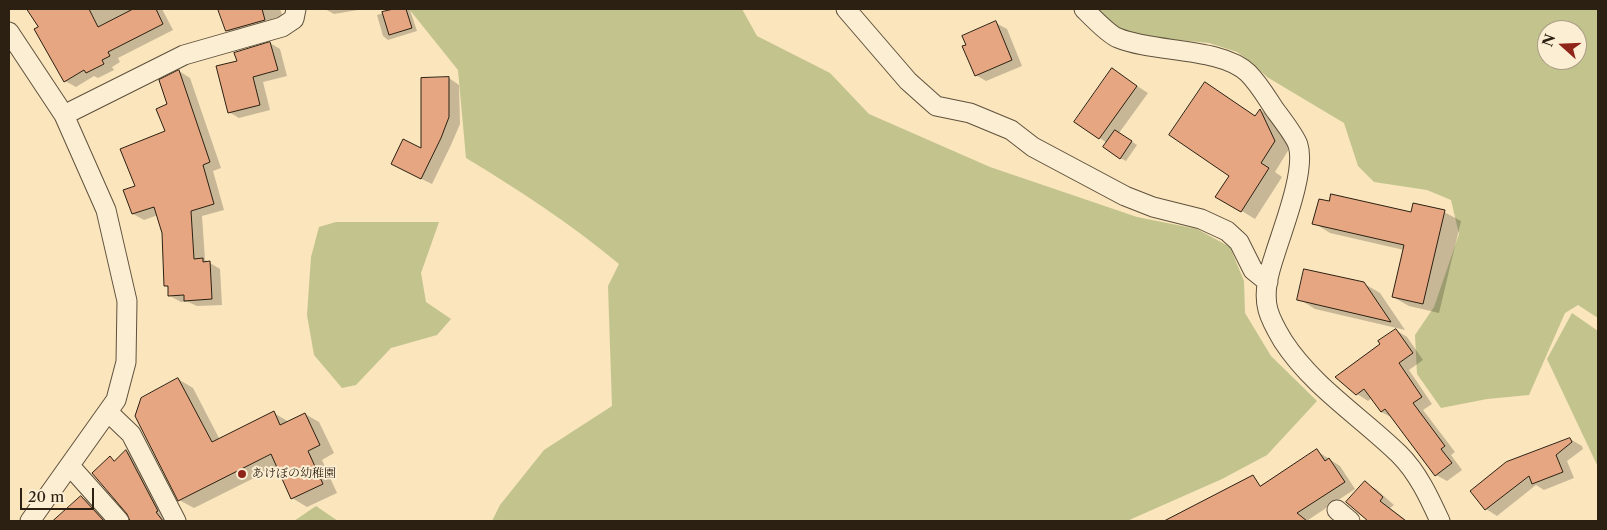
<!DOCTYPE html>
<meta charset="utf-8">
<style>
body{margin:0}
#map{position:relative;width:1607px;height:530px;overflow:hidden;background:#fae5bc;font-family:"Libre Caslon Text",serif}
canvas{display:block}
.frame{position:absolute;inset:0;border:10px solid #2b2012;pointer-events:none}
.north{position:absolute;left:1537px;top:20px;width:50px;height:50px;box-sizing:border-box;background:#fceed3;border:1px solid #a89c86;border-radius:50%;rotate:290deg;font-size:14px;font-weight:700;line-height:20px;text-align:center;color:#2b2012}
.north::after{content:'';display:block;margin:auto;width:18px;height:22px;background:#8f2418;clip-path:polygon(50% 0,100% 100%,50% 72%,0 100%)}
.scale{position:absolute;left:20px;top:488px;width:74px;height:22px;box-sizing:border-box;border:2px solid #2b2012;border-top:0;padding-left:6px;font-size:15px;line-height:18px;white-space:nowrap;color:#2b2012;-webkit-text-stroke:4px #fceed3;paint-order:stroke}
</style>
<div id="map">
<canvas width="1607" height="530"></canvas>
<div class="frame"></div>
<div class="north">N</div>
<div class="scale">20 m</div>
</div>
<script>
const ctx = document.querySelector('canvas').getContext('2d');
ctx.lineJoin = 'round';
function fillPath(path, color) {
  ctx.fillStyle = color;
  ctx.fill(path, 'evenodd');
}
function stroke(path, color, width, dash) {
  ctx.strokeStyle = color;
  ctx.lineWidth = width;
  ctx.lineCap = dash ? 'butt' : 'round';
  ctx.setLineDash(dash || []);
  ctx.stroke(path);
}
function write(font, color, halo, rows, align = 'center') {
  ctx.font = font + ' "Libre Caslon Text","Noto Serif JP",serif';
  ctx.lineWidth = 4;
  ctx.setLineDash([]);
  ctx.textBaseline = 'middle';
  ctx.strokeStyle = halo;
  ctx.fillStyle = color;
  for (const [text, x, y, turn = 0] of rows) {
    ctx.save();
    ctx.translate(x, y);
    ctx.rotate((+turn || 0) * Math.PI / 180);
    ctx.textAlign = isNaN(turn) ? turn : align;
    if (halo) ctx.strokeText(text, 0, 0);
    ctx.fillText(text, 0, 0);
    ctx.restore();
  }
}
fillPath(new Path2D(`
 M 409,9 L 742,9 L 757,36 L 830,73 L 869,114 L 990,167 L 1137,217 L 1197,229 L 1230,247 L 1244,281 L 1245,313 L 1271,356 L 1317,401 L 1267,455 L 1222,479 L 1127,521 L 492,521 L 500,505 L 544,450 L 612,406 L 608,286 L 619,264 C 571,224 519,190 466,158 L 458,70 Z
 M 1098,9 L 1598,9 L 1598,318 L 1578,305 L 1565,313 L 1529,395 L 1487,399 L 1441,408 L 1417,374 L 1415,335 L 1434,307 L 1459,234 L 1451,200 L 1427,190 L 1374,182 L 1358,166 L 1344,123 L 1267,77 L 1251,62 L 1237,52 L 1209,43 L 1148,37 L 1121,29 L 1105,16 ZM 1547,30 L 1577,30 L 1577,60 L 1547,60 Z
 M 336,222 L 439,222 L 421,273 L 426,302 L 451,319 L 437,335 L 391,348 L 356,385 L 342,388 L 314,355 L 307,315 L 311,257 L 319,227 Z
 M 1572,313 L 1598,331 L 1598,467 L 1547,359 Z
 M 316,506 L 338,521 L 294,521 Z`), '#c2c38d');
fillPath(new Path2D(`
 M 28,9 L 162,9 L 173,30 L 118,58 L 120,62 L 112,67 L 114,70 L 98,78 L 94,76 L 76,87 L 65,81 L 40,27 Z
 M 219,9 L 280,9 L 285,23 L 238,37 L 227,30 Z
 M 325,9 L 364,9 L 334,14 Z
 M 398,9 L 410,10 L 417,31 L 388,40 L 383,36 L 377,15 Z
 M 996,23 L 1007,29 L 1022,66 L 986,81 L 976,75 Z
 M 270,43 L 280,49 L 287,76 L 263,82 L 270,110 L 239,118 L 229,112 L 238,62 Z
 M 1112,70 L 1148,93 L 1119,133 L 1137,145 L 1126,161 L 1120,158 L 1107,143 L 1076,121 Z
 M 179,71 L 190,78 L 221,168 L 213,171 L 224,210 L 202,216 L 205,260 L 220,269 L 222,305 L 197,306 L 188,302 L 181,302 L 170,296 L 169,288 L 165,285 L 163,232 L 158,215 L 144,220 L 133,214 L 137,187 L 167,131 L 169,104 Z
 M 449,78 L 459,85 L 460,124 L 451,145 L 432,184 L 403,170 L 422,150 Z
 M 1260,110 L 1274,118 L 1289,149 L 1275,172 L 1282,177 L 1255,219 L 1217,196 L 1230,175 Z
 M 1444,212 L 1461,221 L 1439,313 L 1409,306 L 1393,297 L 1404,250 L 1330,233 L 1314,223 Z
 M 1363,283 L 1380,293 L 1405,330 L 1315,309 L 1299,299 Z
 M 1396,330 L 1407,337 L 1423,360 L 1409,370 L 1432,404 L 1423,410 L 1455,452 L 1451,455 L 1462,470 L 1447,481 L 1436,475 L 1393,418 L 1381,412 L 1372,398 L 1368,401 L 1357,394 L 1382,344 Z
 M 178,379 L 193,388 L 220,440 L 274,413 L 289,422 L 305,414 L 319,422 L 334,453 L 322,460 L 337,493 L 307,507 L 292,498 L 278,466 L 194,508 L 179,500 Z
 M 1570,439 L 1582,446 L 1583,449 L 1567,461 L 1574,478 L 1544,490 L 1536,485 L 1497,516 L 1486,509 L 1472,491 Z
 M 127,451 L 137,457 L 168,521 L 131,521 L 110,458 L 115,461 Z
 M 1317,451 L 1340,466 L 1355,489 L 1308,520 L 1309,521 L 1268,521 L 1249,496 Z
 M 1365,483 L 1376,489 L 1394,505 L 1390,508 L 1407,521 L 1370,521 L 1348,502 Z
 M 1220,493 L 1232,500 L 1241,521 L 1167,521 Z
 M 82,497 L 93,504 L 108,521 L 61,521 Z`), '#0003');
const building = new Path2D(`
 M 27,9 L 89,9 L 98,27 L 133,9 L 156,9 L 163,24 L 108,52 L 110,56 L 102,60 L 104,64 L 86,73 L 84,70 L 64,82 L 34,29 L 38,27 Z
 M 218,9 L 262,9 L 265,20 L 226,31 Z
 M 394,9 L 406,9 L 412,28 L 389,35 L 382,12 Z
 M 996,21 L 1012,60 L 975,76 L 962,46 L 966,45 L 962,36 Z
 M 270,42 L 278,70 L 253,77 L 260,105 L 228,113 L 216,66 L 237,61 L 234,53 Z
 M 1112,68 L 1137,86 L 1099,139 L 1074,122 Z
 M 179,70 L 210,162 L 203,165 L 214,204 L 191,211 L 194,259 L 203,258 L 203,262 L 210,261 L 212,299 L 184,301 L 184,295 L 168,296 L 168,286 L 164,286 L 162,233 L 154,207 L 132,214 L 123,190 L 135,186 L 120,149 L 165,131 L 156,109 L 167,104 L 159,80 Z
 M 449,77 L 449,117 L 441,138 L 421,179 L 391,164 L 403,139 L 421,148 L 421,78 Z
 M 1205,82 L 1255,116 L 1260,109 L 1275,141 L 1261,163 L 1269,168 L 1241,212 L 1215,197 L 1229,176 L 1169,135 Z
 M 1115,130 L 1132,141 L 1120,159 L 1103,147 Z
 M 1331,194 L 1411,212 L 1413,203 L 1445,210 L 1423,304 L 1392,297 L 1404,245 L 1312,224 L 1319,199 L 1329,201 Z
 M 1304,269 L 1364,282 L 1391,322 L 1297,300 Z
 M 1396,329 L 1413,353 L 1399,363 L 1422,397 L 1413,403 L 1445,446 L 1441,449 L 1452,463 L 1435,476 L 1385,409 L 1381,412 L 1364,389 L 1356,395 L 1335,377 L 1380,344 L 1378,341 Z
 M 178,378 L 212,442 L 274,411 L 280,425 L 305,413 L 320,445 L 308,451 L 323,484 L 291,499 L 271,454 L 178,501 L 135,416 L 141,398 Z
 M 1570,438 L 1572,442 L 1556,455 L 1563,472 L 1532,484 L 1529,476 L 1485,510 L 1470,491 L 1506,462 Z
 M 1317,449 L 1325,461 L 1329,458 L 1345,482 L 1297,513 L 1307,521 L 1164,521 L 1253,475 L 1260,486 Z
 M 126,450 L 158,511 L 156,512 L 163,521 L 130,521 L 127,514 L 92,473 L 110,456 L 114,461 Z
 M 1365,481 L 1383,497 L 1380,501 L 1406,521 L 1368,521 L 1346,502 Z
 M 81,496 L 104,521 L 53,521 Z`);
fillPath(building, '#e6a681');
stroke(building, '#2b2012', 1);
const street = new Path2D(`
 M 846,9 L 908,81 L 936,106 L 970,113 L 1011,130 L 1033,147 L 1125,196 L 1153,207 L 1201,219 L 1227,231 L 1239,242 L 1253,270 L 1268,282
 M 1084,9 C 1091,16 1109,35 1118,38 C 1154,53 1221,47 1248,73 C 1259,84 1267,98 1275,110 C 1281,118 1295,136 1298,145 C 1306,170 1283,228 1275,254 C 1269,272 1263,292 1268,310 C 1271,321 1277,331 1283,341 C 1313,387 1360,416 1399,454 C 1418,473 1429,497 1440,521
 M 9,32 L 64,115 L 106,210 L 127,301 L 126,362 L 116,400 L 30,521
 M 64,115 L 184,55 L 282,27 L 294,19 L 296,9
 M 108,412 L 131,434 L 176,521
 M 70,466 L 119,521
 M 1337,510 L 1350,521`);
stroke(street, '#5f513c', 21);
stroke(street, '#fceed3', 19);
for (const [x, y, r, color] of [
 [242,474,5,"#8f2418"]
]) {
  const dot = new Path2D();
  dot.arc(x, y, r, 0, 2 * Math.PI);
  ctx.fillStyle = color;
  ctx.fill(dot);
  stroke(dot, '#fceed3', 2);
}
write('12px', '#2b2012', '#fceed3', [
 ["あけぼの幼稚園",252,474]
], 'left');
</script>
